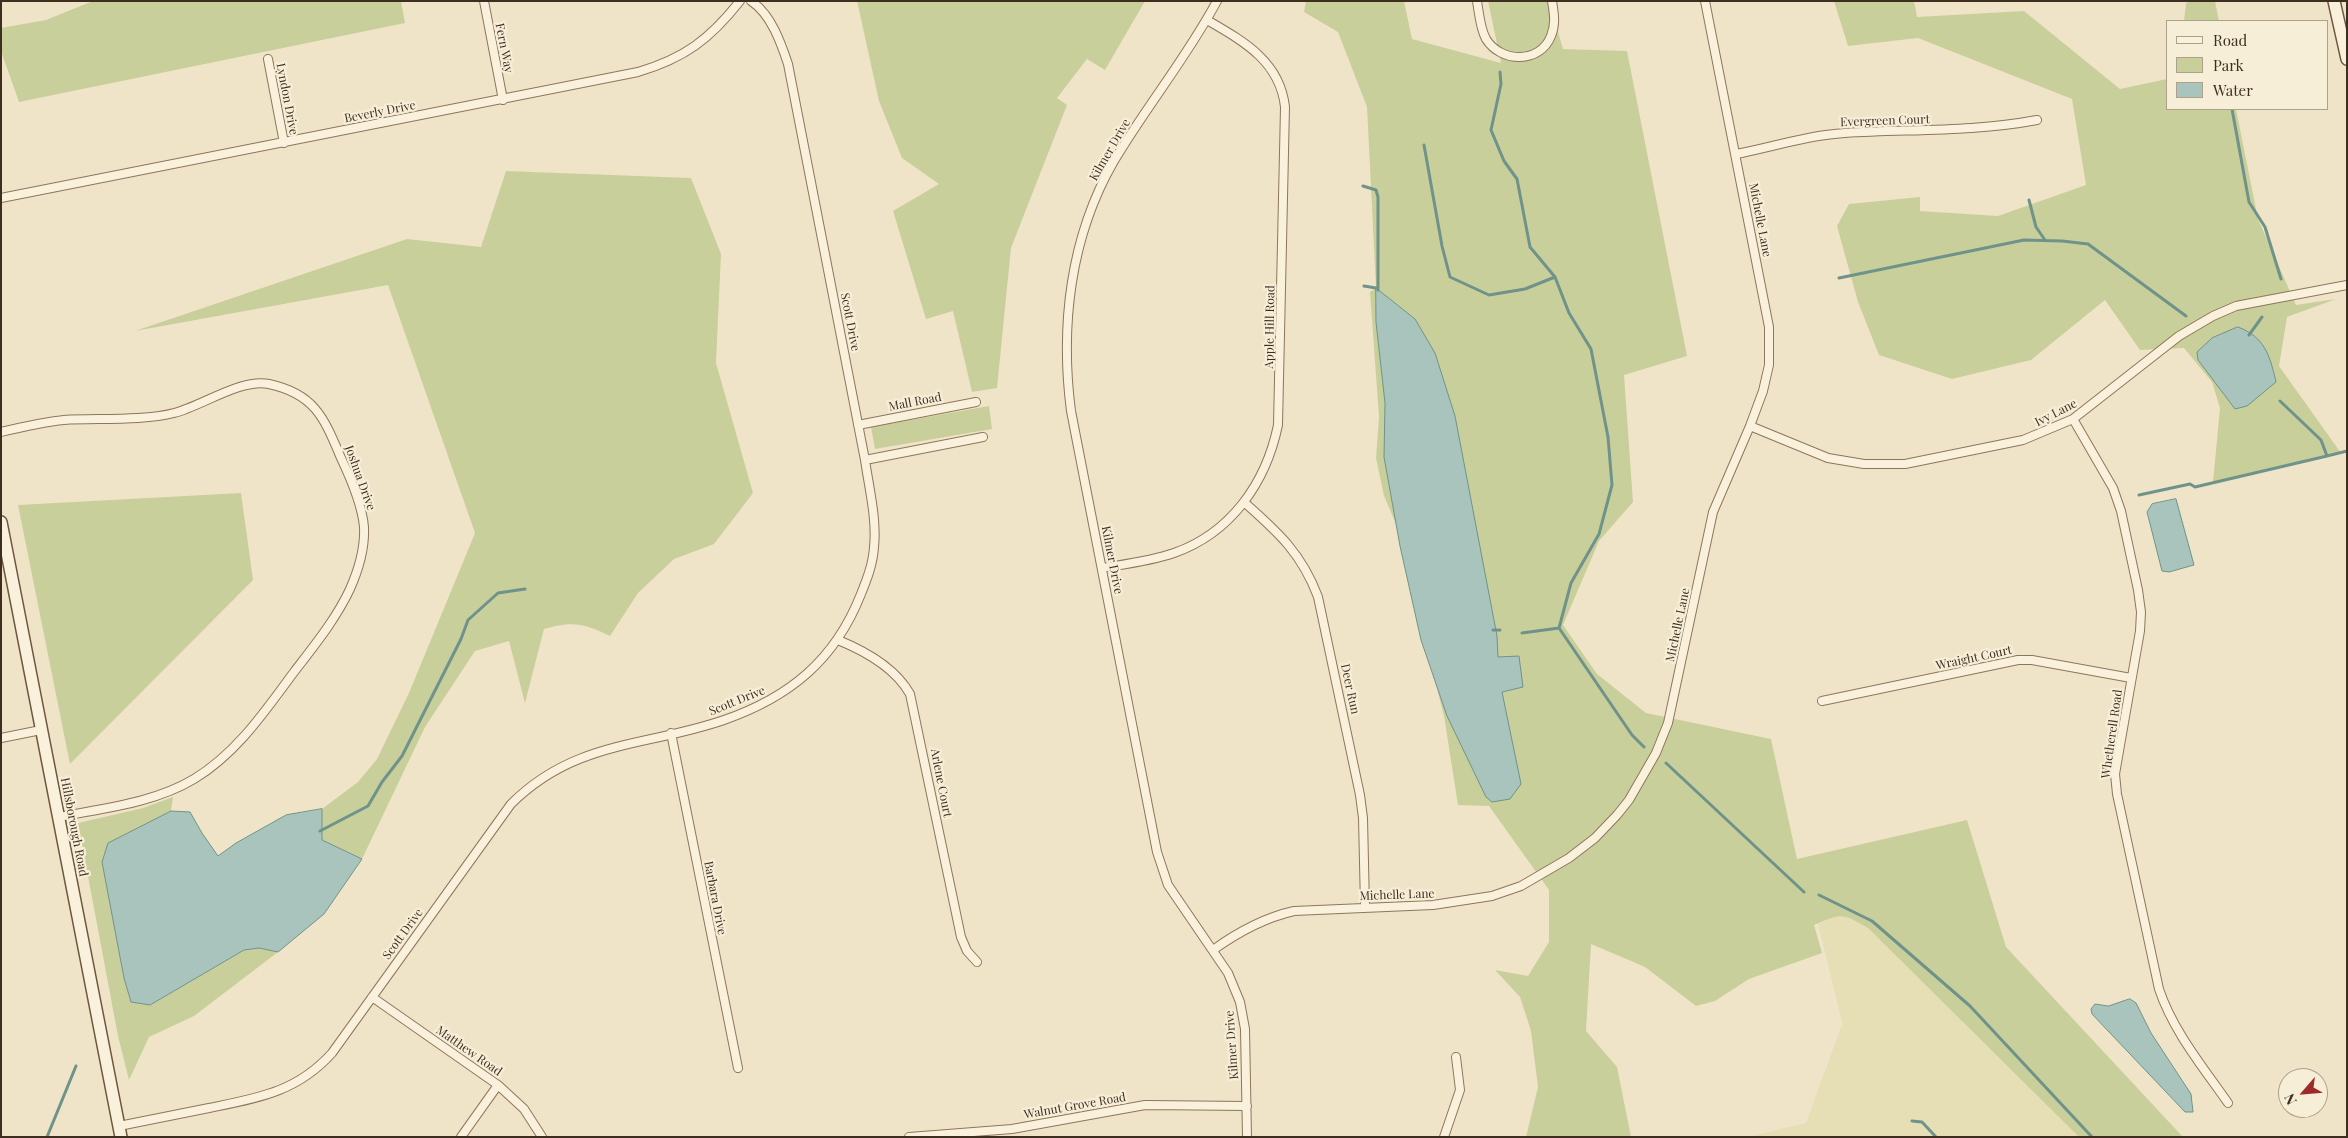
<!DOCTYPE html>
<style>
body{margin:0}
#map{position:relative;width:2348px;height:1138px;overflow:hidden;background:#f0e4c8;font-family:"Playfair Display",serif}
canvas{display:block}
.frame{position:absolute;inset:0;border:2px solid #3d2e20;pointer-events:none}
.legend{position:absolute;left:2166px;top:20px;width:162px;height:90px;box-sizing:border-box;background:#f7eed8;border:1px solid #ada18e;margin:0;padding:6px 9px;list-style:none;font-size:15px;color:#3d2e20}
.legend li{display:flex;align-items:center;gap:10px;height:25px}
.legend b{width:25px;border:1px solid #ada18e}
.north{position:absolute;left:2278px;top:1068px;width:50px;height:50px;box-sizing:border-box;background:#f7eed8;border:1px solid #ada18e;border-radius:50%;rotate:243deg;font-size:14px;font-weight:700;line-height:20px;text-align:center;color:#3d2e20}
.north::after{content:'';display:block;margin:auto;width:18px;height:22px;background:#9e2a2b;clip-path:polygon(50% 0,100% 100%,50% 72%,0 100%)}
</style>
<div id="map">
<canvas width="2348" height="1138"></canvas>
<div class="frame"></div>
<ul class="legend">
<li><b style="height:6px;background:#faf1dc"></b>Road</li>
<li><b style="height:14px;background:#c9cf9b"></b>Park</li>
<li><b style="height:14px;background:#a9c4bc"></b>Water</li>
</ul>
<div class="north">N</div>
</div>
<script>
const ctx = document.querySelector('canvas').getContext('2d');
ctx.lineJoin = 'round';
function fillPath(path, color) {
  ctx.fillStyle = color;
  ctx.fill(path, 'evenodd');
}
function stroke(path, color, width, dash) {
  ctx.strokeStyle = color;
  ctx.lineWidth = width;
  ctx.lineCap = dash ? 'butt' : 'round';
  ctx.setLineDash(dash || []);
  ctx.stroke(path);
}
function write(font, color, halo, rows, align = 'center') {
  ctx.font = font + ' "Playfair Display",serif';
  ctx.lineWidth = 4.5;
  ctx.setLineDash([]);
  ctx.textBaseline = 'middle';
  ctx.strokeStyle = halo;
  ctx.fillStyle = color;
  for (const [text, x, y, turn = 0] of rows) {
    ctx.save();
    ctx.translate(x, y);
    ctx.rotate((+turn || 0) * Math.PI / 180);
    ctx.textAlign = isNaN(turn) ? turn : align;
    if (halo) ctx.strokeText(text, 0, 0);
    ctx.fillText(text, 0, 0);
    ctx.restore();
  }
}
fillPath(new Path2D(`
 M 1837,915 L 1848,918 L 1868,928 L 2079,1137 L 1747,1137 L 1806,1123 L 1841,1027 L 1843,1026 L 1818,924 Z`), '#e6deb5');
fillPath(new Path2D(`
 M 93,1 L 401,1 L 405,23 L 19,102 L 1,51 L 1,28 L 46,20 Z
 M 857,1 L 1145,1 L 1105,70 L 1087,59 L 1057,98 L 1067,105 L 1011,248 L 997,388 L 972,392 L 953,311 L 926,319 L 893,211 L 939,184 L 902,158 L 879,101 Z
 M 1306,1 L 1404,1 L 1412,39 L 1501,63 L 1488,1 L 1549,1 L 1563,49 L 1627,51 L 1687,356 L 1624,375 L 1633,502 L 1599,541 L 1563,625 L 1597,674 L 1646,713 L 1771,739 L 1797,859 L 1967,820 L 2006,947 L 2183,1137 L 2079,1137 L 1868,928 C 1840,913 1843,913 1814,925 L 1822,953 L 1749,979 L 1715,1001 L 1696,1006 L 1645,967 L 1591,944 L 1586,1031 L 1617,1067 L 1631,1137 L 1526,1137 L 1538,1087 L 1531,1031 L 1520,997 L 1495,970 L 1528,976 L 1549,942 L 1549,890 L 1489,806 L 1458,805 L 1444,716 L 1424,638 L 1405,545 L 1384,496 L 1376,458 L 1379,417 L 1370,292 L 1376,288 L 1367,107 L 1338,32 L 1304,12 Z
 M 1834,1 L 1914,1 L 1917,17 L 2024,11 L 2120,89 L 2167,79 L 2167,109 L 2236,109 L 2258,219 L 2296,305 L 2336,299 L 2287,317 L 2279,366 L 2341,453 L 2213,482 L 2220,408 L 2212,382 L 2184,348 L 2140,350 L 2105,300 L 2031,360 L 1952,379 L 1879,355 L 1858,302 L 1837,226 L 1849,204 L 1920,197 L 1920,211 L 1998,216 L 2086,185 L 2072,99 L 1918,38 L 1848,46 Z
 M 2191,1 L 2215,1 L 2219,21 L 2184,21 L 2186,3 Z
 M 506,171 L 691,178 L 721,254 L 716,363 L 753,493 L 714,544 L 674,559 L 638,593 L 610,636 C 583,623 573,621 544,629 L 525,703 L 509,641 L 475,651 L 425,727 L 362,859 L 322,840 L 322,809 L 358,782 L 377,759 L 409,693 L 475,533 L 388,285 L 135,331 L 407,239 L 481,247 Z
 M 989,406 L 992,429 L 875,449 L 871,427 Z
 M 241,493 L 253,580 L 70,764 L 18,505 Z
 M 173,797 L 171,811 L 108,843 L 102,862 L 124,978 L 132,1002 L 150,1005 L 244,950 L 259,948 L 278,952 L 194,1016 L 149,1037 L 129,1080 L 118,1036 L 78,823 L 143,808 Z`), '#c9cf9b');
const water = new Path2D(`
 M 1376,288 L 1415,319 L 1435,353 L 1455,416 L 1497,636 L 1498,657 L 1519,656 L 1523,687 L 1502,692 L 1521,784 L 1510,799 L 1492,802 L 1486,797 L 1447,716 L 1421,640 L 1400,546 L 1384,457 L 1385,403 L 1376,322 Z
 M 2238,327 C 2265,337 2270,356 2276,382 L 2247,406 L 2235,409 L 2198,360 L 2197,352 L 2212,338 Z
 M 2176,499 L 2194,565 L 2169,572 L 2162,571 L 2147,512 L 2152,504 Z
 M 322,809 L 322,840 L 362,859 L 324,914 L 278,952 L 259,948 L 244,950 L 150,1005 L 131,1002 L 124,978 L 102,862 L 108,843 L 171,811 L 190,812 L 202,833 L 218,856 L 236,843 L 286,815 Z
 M 2130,999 L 2136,1003 L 2151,1033 L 2191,1094 L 2193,1112 L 2185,1112 L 2092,1014 L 2091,1009 L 2095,1004 L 2108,1006 Z`);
fillPath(water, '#a9c4bc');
stroke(water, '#6f938a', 1);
stroke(new Path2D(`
 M 1500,72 L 1501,84 L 1491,130 L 1504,161 L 1517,179 L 1530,247 L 1555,277 L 1569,313 L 1591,349 L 1608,437 L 1612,485 L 1599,534 L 1571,583 L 1559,628 L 1632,735 L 1644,747
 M 2232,109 L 2249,202 L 2265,227 L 2281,279
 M 1424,145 L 1442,246 L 1450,277 L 1489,295 L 1525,289 L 1555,277
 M 1363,186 L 1376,190 L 1378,197 L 1378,290
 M 2029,200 L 2036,227 L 2045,240
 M 1839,278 L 2024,240 L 2062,241 L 2088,244 L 2186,316
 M 1364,286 L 1376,288
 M 2249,335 L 2262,317
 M 2280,401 L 2321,440 L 2327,456 L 2347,451
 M 2139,495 L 2190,484 L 2195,487 L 2327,456
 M 1493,630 L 1500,630
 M 1522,633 L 1559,628
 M 1666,763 L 1804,892
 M 320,831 L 368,806 L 382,782 L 402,756 L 461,639 L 468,620 L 498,593 L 525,589
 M 1819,895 L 1872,921 L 1970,1006 L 2092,1137
 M 1912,1121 L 1922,1122 L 1936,1137
 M 47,1137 L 76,1066`), '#6f938a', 3);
const street = new Path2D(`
 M 484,1 L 503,100
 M 1217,1 C 1187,57 1146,107 1114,161 C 1070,237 1060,326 1071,411 L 1157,852 L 1168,885 L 1228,973 L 1240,1002 L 1245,1029 L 1247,1137
 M 1477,1 C 1479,13 1480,28 1486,39 C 1501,63 1540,64 1551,36 C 1556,24 1554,13 1552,1
 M 268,59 L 284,143
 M 1736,154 C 1772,147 1809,135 1845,133 C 1910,129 1973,132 2037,120
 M 1,198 L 638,72 C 685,58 710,39 740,1
 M 2073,419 L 2113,488 L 2121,511 L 2138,590 L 2141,612 L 2140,631 L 2115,774 L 2117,794 L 2159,989 C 2173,1031 2203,1067 2228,1103
 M 858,425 L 976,402
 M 1750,426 L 1828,458 L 1864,464 L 1905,464 L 2023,440 L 2073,419 L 2179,336 L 2213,316 L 2236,306 L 2347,285
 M 1,432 C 22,427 43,422 64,420 C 97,418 143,421 174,413 C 202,406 241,378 269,384 C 315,394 324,418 341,458 C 351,479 362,504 364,527 C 365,547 358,571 350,589 C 336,619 314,646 294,672 C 265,711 237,753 194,779 C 154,803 104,808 59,817
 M 865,460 L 983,437
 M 1245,503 C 1279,533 1302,554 1318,597 L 1360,795 L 1363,818 L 1365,907
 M 1102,568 C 1126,564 1151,561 1174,553 C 1231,533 1266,483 1278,425 L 1285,107 C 1280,61 1243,41 1207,20
 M 838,640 C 865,651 896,669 910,694 L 961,937 L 967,951 L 977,962
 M 1822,701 L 2018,660 L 2032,660 L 2131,678
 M 671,733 L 738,1068
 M 1,738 L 41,730
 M 1213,950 C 1238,932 1263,918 1294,911 L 1433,905 L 1492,896 L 1521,886 L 1569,858 L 1595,838 L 1617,815 L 1629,800 L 1656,753 L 1668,723 L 1713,512 L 1750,426 L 1763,391 L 1769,365 L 1769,327 L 1705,1
 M 372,997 L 498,1085 L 524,1109 L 542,1137
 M 119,1126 C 149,1120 179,1114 209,1108 C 258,1098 297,1092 332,1053 L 511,804 C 575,740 646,747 724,720 C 790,697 835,660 861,594 C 867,579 873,564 874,547 C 877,519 869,488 865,460 L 788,64 C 781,43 771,14 751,1
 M 461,1137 L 498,1085
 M 909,1137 L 1012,1129 L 1145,1105 L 1247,1106
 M 1444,1137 L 1460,1090 L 1456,1057`);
const secondary = new Path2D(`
 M 2334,1 L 2347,59
 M 1,522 L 121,1137`);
stroke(street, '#8d765c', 10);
stroke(secondary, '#6f573f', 14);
stroke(street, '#faf1dc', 8);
stroke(secondary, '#faf1dc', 11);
write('12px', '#3d2e20', '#f7eed8', [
 ["Fern Way",504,48,79],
 ["Lyndon Drive",287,99,79],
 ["Beverly Drive",380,112,-11],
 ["Evergreen Court",1885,121,-2],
 ["Kilmer Drive",1110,150,-60],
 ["Michelle Lane",1760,220,79],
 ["Scott Drive",850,322,79],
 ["Apple Hill Road",1270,327,-89],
 ["Mall Road",915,402,-11],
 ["Ivy Lane",2056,413,-27],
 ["Joshua Drive",360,478,70],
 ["Kilmer Drive",1112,560,79],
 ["Michelle Lane",1678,625,-78],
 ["Wraight Court",1974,658,-12],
 ["Deer Run",1350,689,78],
 ["Scott Drive",737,701,-22],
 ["Whetherell Road",2112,734,-82],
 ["Arlene Court",941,783,79],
 ["Hillsborough Road",74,827,79],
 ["Michelle Lane",1397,895,-2],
 ["Barbara Drive",715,898,79],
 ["Scott Drive",403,934,-54],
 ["Kilmer Drive",1232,1045,-94],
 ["Matthew Road",469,1051,35],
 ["Walnut Grove Road",1075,1106,-10]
]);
</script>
